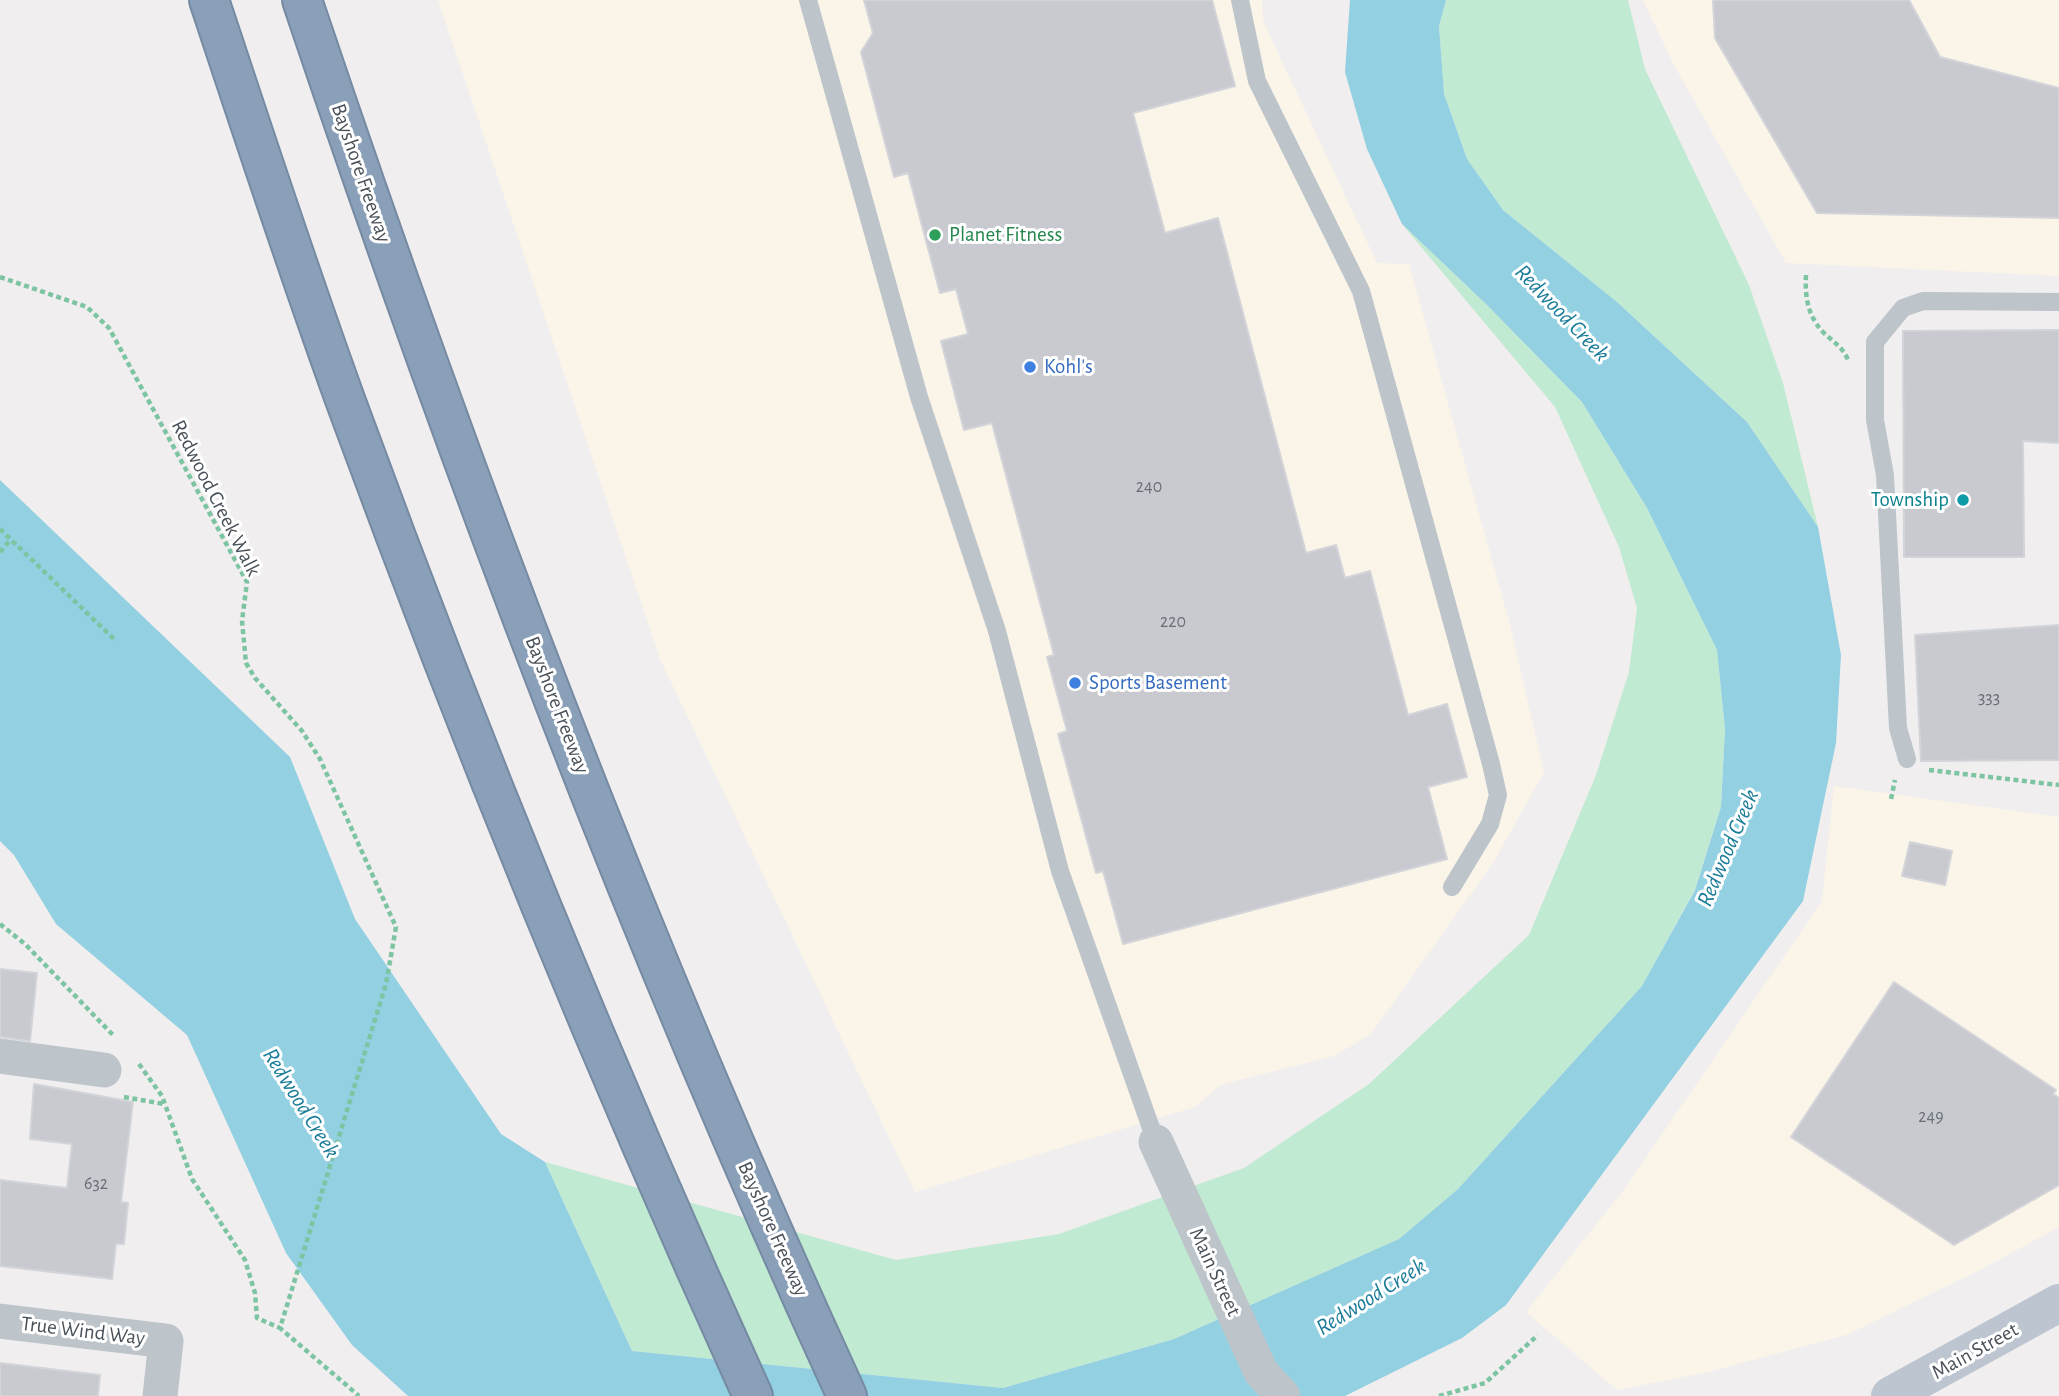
<!DOCTYPE html>
<style>
body{margin:0}
canvas{display:block;background:#f0eeee}
</style>
<canvas width="2059" height="1396"></canvas>
<script>
const ctx = document.querySelector('canvas').getContext('2d');
ctx.lineJoin = 'round';
function fillPath(path, color) {
  ctx.fillStyle = color;
  ctx.fill(path, 'evenodd');
}
function stroke(path, color, width, dash) {
  ctx.strokeStyle = color;
  ctx.lineWidth = width;
  ctx.lineCap = dash ? 'butt' : 'round';
  ctx.setLineDash(dash || []);
  ctx.stroke(path);
}
function write(font, color, halo, rows, align = 'center') {
  ctx.font = font + ' "Alegreya Sans",sans-serif';
  ctx.lineWidth = 6;
  ctx.setLineDash([]);
  ctx.textBaseline = 'middle';
  ctx.strokeStyle = halo;
  ctx.fillStyle = color;
  for (const [text, x, y, turn = 0] of rows) {
    ctx.save();
    ctx.translate(x, y);
    ctx.rotate((+turn || 0) * Math.PI / 180);
    ctx.textAlign = isNaN(turn) ? turn : align;
    if (halo) ctx.strokeText(text, 0, 0);
    ctx.fillText(text, 0, 0);
    ctx.restore();
  }
}
fillPath(new Path2D(`
 M 438,0 L 1262,0 L 1263,21 L 1377,263 L 1409,264 L 1510,625 L 1544,772 L 1493,863 L 1371,1034 L 1334,1056 L 1220,1085 L 1195,1107 L 915,1192 L 660,659 Z
 M 1643,0 L 2059,0 L 2059,276 L 1786,263 L 1674,65 Z
 M 1834,786 L 2059,817 L 2059,1227 L 1982,1269 L 1846,1335 L 1708,1372 L 1617,1390 L 1526,1312 L 1623,1191 L 1822,901 Z`), '#faf5e8');
fillPath(new Path2D(`
 M 1446,0 L 1628,0 L 1645,69 L 1749,285 L 1783,383 L 1818,527 L 1747,422 L 1617,302 L 1503,210 L 1467,159 L 1444,94 L 1439,26 Z
 M 1402,224 L 1487,305 L 1582,402 L 1647,508 L 1717,650 L 1725,729 L 1721,807 L 1695,889 L 1642,986 L 1458,1189 L 1399,1239 L 1174,1339 L 1003,1388 L 632,1351 L 545,1162 L 896,1260 L 1059,1234 L 1244,1168 L 1369,1084 L 1529,935 L 1596,775 L 1629,672 L 1637,608 L 1619,547 L 1555,407 Z`), '#c0ead1');
fillPath(new Path2D(`
 M 1350,0 L 1446,0 L 1439,26 L 1444,94 L 1467,159 L 1503,210 L 1617,302 L 1747,422 L 1818,527 L 1841,655 L 1836,743 L 1803,901 L 1506,1305 L 1462,1338 L 1345,1396 L 408,1396 L 352,1345 L 286,1253 L 187,1035 L 56,924 L 14,855 L 0,841 L 0,480 L 290,757 L 355,919 L 501,1134 L 545,1162 L 632,1351 L 1003,1388 L 1174,1339 L 1399,1239 L 1458,1189 L 1642,986 L 1695,890 L 1721,807 L 1725,729 L 1717,650 L 1647,508 L 1582,402 L 1487,305 L 1402,224 L 1367,149 L 1345,72 Z`), '#92d0e2');
const building = new Path2D(`
 M 864,0 L 1212,0 L 1235,86 L 1133,113 L 1165,233 L 1218,218 L 1306,553 L 1336,545 L 1345,578 L 1370,571 L 1408,715 L 1447,704 L 1467,777 L 1428,787 L 1447,859 L 1123,944 L 1103,871 L 1096,873 L 1058,734 L 1067,731 L 1047,657 L 1054,655 L 992,423 L 964,430 L 941,341 L 968,334 L 956,289 L 940,293 L 908,173 L 894,177 L 861,52 L 873,33 Z
 M 1713,0 L 1909,0 L 1940,57 L 2059,88 L 2059,218 L 1817,213 L 1715,38 Z
 M 2059,330 L 2059,443 L 2023,441 L 2024,557 L 1904,557 L 1903,331 Z
 M 2059,625 L 2059,760 L 1921,761 L 1915,635 Z
 M 1910,842 L 1952,851 L 1945,885 L 1902,876 Z
 M 0,969 L 37,973 L 30,1041 L 0,1037 Z
 M 1894,982 L 2056,1090 L 2053,1094 L 2059,1098 L 2059,1185 L 1954,1245 L 1791,1137 Z
 M 34,1084 L 133,1102 L 121,1202 L 128,1203 L 124,1244 L 116,1244 L 112,1279 L 0,1266 L 0,1180 L 67,1188 L 72,1144 L 30,1139 Z
 M 0,1363 L 100,1375 L 98,1396 L 0,1396 Z`);
fillPath(building, '#c9cad0');
stroke(building, '#d2d4d9', 2);
const highway = new Path2D(`
 M 209,0 C 255,138 300,277 350,413 C 472,746 606,1073 753,1396
 M 302,0 C 461,473 638,942 847,1396`);
stroke(highway, '#768ba3', 42);
stroke(new Path2D(`
 M 1806,275 C 1805,296 1807,315 1823,332 C 1832,341 1843,347 1848,360
 M 0,277 L 87,307 L 109,328 L 247,582 L 242,621 L 246,663 L 255,678 L 302,731 L 320,759 L 396,927 L 386,984 L 280,1328 L 359,1396
 M 0,529 L 116,641
 M 0,552 L 11,539
 M 1929,770 L 2059,785
 M 1891,799 L 1895,780
 M 0,924 L 25,944 L 114,1036
 M 139,1064 L 162,1096 L 192,1179 L 245,1260 L 255,1293 L 257,1318 L 280,1328
 M 124,1097 L 164,1104
 M 1439,1396 L 1485,1383 L 1538,1335`), '#7cc4a2', 4.5, [5, 3.5]);
stroke(new Path2D(`
 M 808,0 L 919,397 L 997,631 L 1060,871 L 1156,1142
 M 1240,0 L 1257,81 L 1361,291 L 1491,764 L 1498,795 L 1490,824 L 1452,887
 M 1907,759 L 1898,728 L 1885,475 L 1875,420 L 1875,342 L 1903,308 L 1923,301 L 2059,302`), '#bdc5cb', 18);
stroke(new Path2D(`
 M 0,1056 L 104,1070
 M 1156,1142 L 1261,1372 L 1283,1396
 M 0,1321 L 166,1341 L 160,1396`), '#bdc5cb', 35);
stroke(new Path2D(`
 M 1890,1396 L 2059,1303`), '#bdc6d0', 38);
stroke(highway, '#8a9fb8', 38);
for (const [x, y, r, color] of [
 [935,235,7,"#2e9e5b"],
 [1030,367,7,"#3f7fe0"],
 [1963,500,7,"#0f9aa8"],
 [1075,683,7,"#3f7fe0"]
]) {
  const dot = new Path2D();
  dot.arc(x, y, r, 0, 2 * Math.PI);
  ctx.fillStyle = color;
  ctx.fill(dot);
  stroke(dot, '#fff', 2.5);
}
write('18px', '#686f77', null, [
 ["240",1149,487],
 ["220",1173,622],
 ["333",1989,698],
 ["249",1931,1117],
 ["632",96,1184]
]);
write('21px', '#485159', '#fff', [
 ["Bayshore Freeway",361,173,71],
 ["Redwood Creek Walk",216,498,63],
 ["Bayshore Freeway",557,705,69],
 ["Bayshore Freeway",773,1229,66],
 ["Main Street",1215,1272,65],
 ["True Wind Way",83,1331,7],
 ["Main Street",1975,1351,-29]
]);
write('21px', '#27864d', '#fff', [
 ["Planet Fitness",949,235]
], 'left');
write('21px', '#366cbe', '#fff', [
 ["Kohl's",1044,367],
 ["Sports Basement",1089,683]
], 'left');
write('21px', '#0d838f', '#fff', [
 ["Township",1949,500]
], 'right');
write('italic 23px', '#1b7c99', '#fff', [
 ["Redwood Creek",1562,313,46],
 ["Redwood Creek",1728,848,-67],
 ["Redwood Creek",301,1103,58],
 ["Redwood Creek",1371,1297,-32]
]);
</script>
